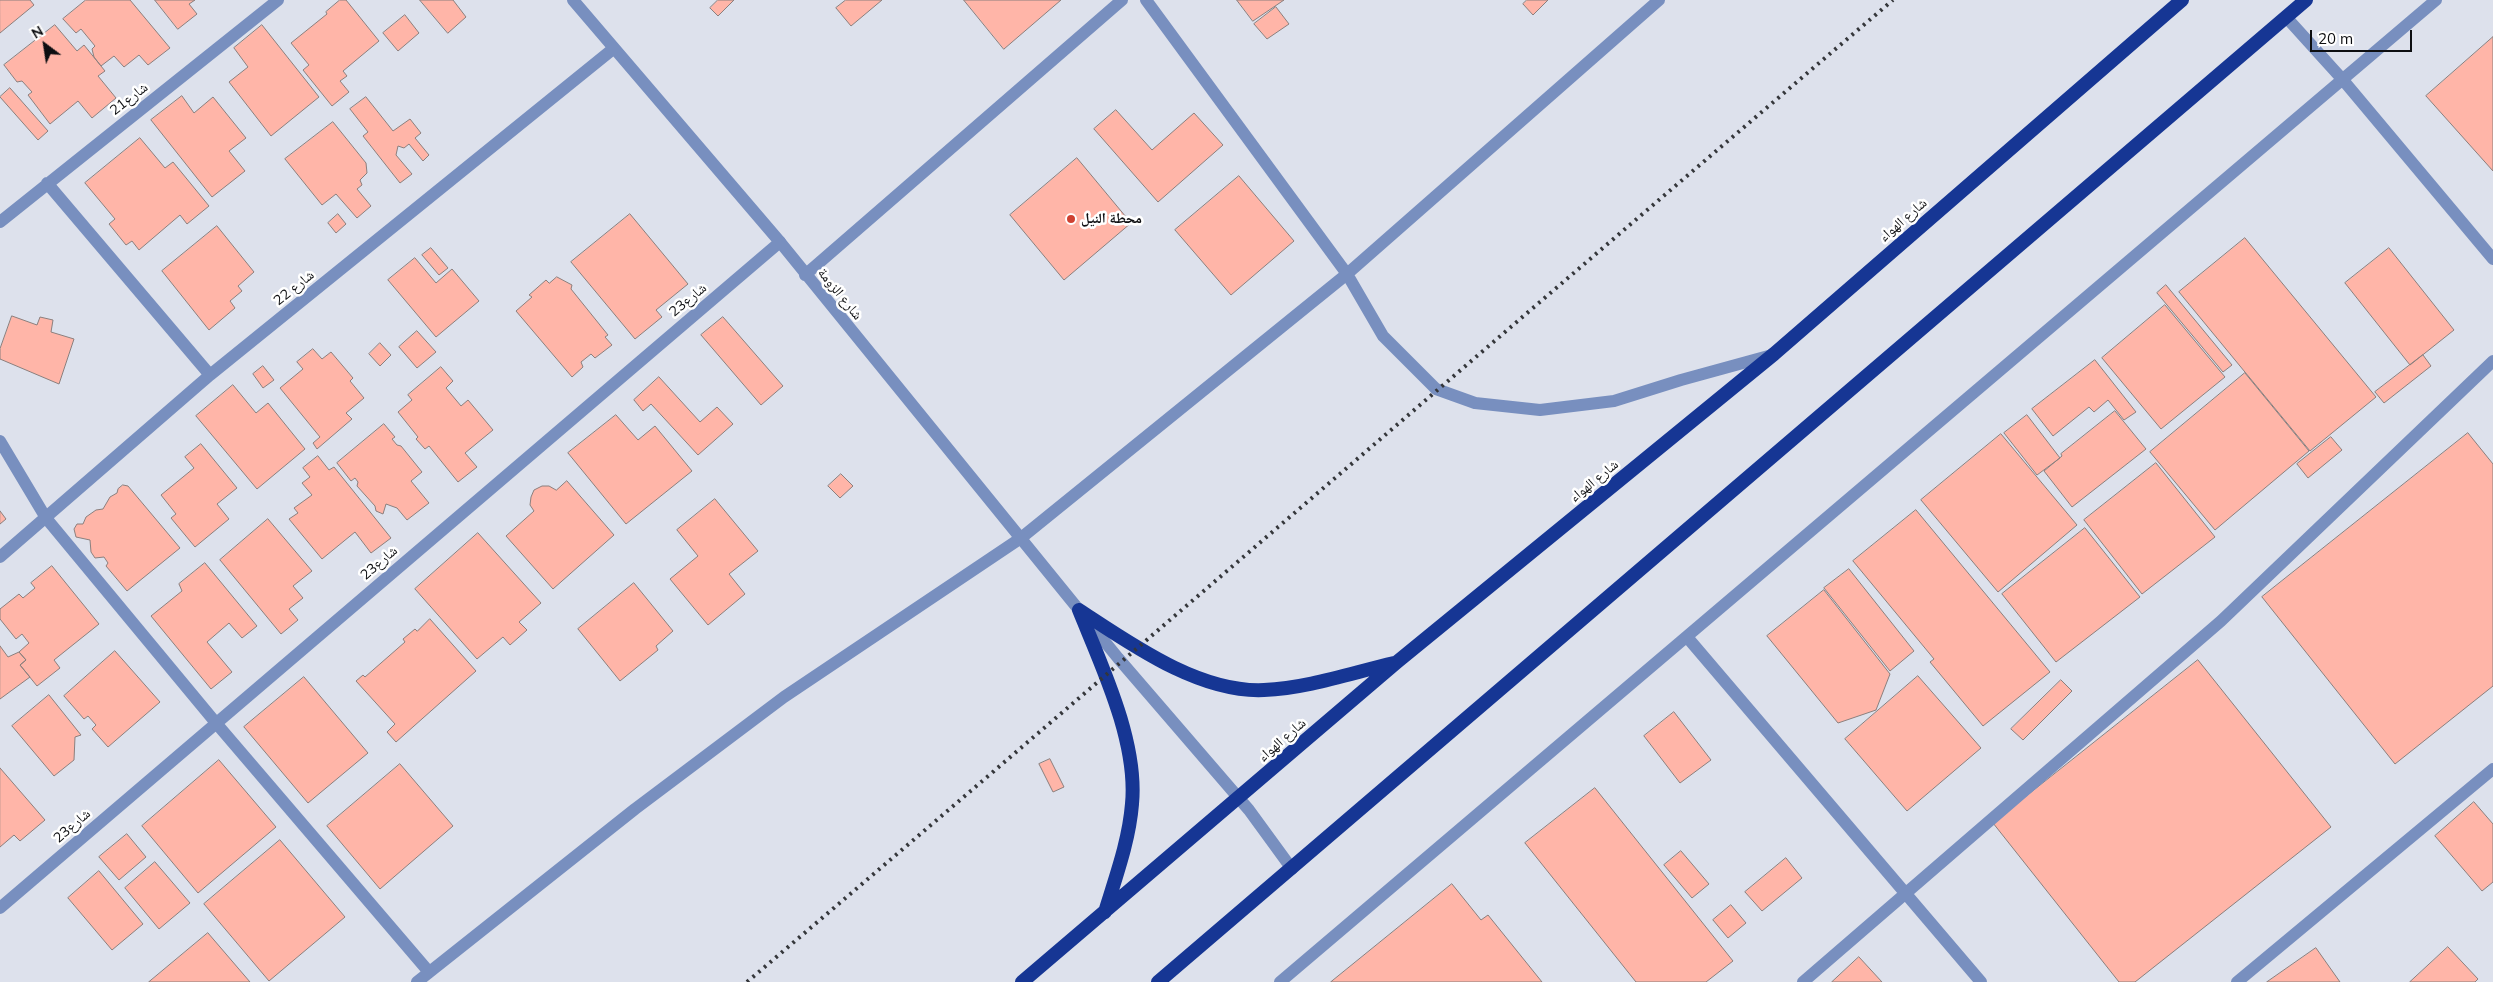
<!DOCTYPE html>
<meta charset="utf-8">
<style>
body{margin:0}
#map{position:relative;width:2493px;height:982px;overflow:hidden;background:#dde1ec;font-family:Mulish,sans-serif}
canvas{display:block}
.north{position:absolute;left:20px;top:20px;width:50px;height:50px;-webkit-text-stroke:4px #fff;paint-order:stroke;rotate:329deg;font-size:14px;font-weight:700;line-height:20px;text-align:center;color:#0d0e11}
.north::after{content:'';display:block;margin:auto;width:18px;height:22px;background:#0d0e11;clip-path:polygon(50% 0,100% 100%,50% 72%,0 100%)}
.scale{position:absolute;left:2310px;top:30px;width:102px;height:22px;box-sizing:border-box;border:2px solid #0d0e11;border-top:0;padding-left:6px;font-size:15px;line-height:18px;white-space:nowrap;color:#0d0e11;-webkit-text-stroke:4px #fff;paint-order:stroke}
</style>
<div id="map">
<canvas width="2493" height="982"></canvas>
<div class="north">N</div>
<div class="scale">20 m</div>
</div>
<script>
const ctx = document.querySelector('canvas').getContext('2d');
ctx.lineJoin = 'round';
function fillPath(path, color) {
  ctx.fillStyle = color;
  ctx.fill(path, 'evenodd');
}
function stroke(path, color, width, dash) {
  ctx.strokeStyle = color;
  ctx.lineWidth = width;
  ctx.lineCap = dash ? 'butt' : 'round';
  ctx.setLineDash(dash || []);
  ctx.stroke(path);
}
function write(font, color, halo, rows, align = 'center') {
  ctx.font = font + ' Mulish,"Noto Naskh Arabic",sans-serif';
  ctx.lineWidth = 5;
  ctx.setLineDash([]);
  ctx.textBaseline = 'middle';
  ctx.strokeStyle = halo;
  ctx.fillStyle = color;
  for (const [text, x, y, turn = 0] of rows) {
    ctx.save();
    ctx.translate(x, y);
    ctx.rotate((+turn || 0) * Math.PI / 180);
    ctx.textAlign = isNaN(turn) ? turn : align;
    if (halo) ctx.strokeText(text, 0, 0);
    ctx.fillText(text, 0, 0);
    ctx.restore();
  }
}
const building = new Path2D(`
 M 0,0 L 30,0 L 34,5 L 0,33 Z
 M 86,0 L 130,0 L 170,48 L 148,65 L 139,55 L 124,67 L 114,56 L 101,66 L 94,57 L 92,49 L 95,46 L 81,29 L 76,33 L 63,19 Z
 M 155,0 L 195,0 L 189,4 L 197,14 L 178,29 Z
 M 340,0 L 346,0 L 379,41 L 343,71 L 347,76 L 340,81 L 349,92 L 332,106 L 303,70 L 309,65 L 291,43 L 327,14 L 326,12 Z
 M 420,0 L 453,0 L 466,17 L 448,33 Z
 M 718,0 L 734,0 L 718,16 L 710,8 Z
 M 846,0 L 882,0 L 851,26 L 836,8 Z
 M 964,0 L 1061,0 L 1004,49 Z
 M 1237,0 L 1284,0 L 1253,21 Z
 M 1527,0 L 1548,0 L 1533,15 L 1523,4 Z
 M 1276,7 L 1289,24 L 1267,39 L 1254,24 Z
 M 405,15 L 419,33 L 398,51 L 383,33 Z
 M 55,25 L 77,51 L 84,45 L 105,71 L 98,76 L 116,98 L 92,118 L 78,101 L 50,124 L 28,95 L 32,92 L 22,81 L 17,82 L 4,65 Z
 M 262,25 L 319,97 L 271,136 L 229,82 L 248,67 L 234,48 Z
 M 2493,37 L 2493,171 L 2426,96 Z
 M 10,88 L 48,131 L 38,140 L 0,97 Z
 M 182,96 L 194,113 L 213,97 L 246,138 L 229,151 L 245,171 L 212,197 L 151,120 Z
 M 366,97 L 393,131 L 410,119 L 421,133 L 415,138 L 429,155 L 423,161 L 409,144 L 404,148 L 398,146 L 396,155 L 412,174 L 400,183 L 363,136 L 368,132 L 350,109 Z
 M 1116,110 L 1152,150 L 1194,113 L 1223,145 L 1158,202 L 1094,129 Z
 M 333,122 L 366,163 L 367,173 L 360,180 L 362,185 L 357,189 L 371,206 L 357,218 L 336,194 L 322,205 L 285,159 Z
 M 140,138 L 165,168 L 173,162 L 209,206 L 187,224 L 180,215 L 139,250 L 132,241 L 126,245 L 109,224 L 115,219 L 85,183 Z
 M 1077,158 L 1131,223 L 1064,280 L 1010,215 Z
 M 1239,176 L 1294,241 L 1231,295 L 1175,230 Z
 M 338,214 L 346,224 L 336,233 L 328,223 Z
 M 630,214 L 688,284 L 656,310 L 662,317 L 635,339 L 571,262 Z
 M 217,226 L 254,272 L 238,286 L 242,291 L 230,301 L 235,308 L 209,330 L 162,271 Z
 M 2245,238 L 2376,397 L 2310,451 L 2179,292 Z
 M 431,248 L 448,268 L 439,275 L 422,255 Z
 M 2389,248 L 2454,330 L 2410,365 L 2345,283 Z
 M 415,258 L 436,283 L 452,269 L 479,301 L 436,337 L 388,280 Z
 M 557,277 L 572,285 L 571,289 L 608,335 L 605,337 L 612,345 L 595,358 L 591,354 L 581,362 L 583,367 L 572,377 L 516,311 L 532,297 L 529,295 L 546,280 L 549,283 Z
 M 2166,285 L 2232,365 L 2223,372 L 2157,293 Z
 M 2165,305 L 2225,377 L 2161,429 L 2102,358 Z
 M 12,316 L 37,325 L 40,317 L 53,320 L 51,332 L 74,339 L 59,384 L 0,359 L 0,349 Z
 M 723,317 L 783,386 L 761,405 L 701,335 Z
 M 417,331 L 436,352 L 417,368 L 399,347 Z
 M 380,343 L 391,355 L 380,366 L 369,354 Z
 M 313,349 L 322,359 L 331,352 L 353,378 L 350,381 L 364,398 L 346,413 L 352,419 L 317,449 L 313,443 L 320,437 L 280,388 L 303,369 L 297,362 Z
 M 2423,355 L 2431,366 L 2384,403 L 2375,392 Z
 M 2095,360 L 2136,412 L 2124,420 L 2108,400 L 2094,412 L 2089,407 L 2053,436 L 2032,409 Z
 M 263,366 L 274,380 L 263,388 L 253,374 Z
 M 441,367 L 453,381 L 446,388 L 461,406 L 468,400 L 493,430 L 465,453 L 477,467 L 458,482 L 429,446 L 425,449 L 416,439 L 418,437 L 398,412 L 412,400 L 408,395 Z
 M 2245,373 L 2309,451 L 2215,530 L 2150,452 Z
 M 659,377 L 700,422 L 717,407 L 733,424 L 698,455 L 651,404 L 643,411 L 634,400 Z
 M 233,385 L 256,413 L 268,403 L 305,449 L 257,489 L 196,416 Z
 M 2115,411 L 2146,449 L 2072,507 L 2044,471 L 2062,456 L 2061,454 Z
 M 616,415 L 638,440 L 655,426 L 692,471 L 626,524 L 568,453 Z
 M 2027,415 L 2060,458 L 2037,475 L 2004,433 Z
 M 384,424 L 395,437 L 392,439 L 397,445 L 401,446 L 422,472 L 411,481 L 429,503 L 407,520 L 397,508 L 386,504 L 383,514 L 376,511 L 375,506 L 357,486 L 358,482 L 355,478 L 351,481 L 337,463 Z
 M 2468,433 L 2493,464 L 2493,686 L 2395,764 L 2262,597 Z
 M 2001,434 L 2077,525 L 1998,592 L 1921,500 Z
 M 2331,437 L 2342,450 L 2308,478 L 2297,464 Z
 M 201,444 L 237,488 L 217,504 L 229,519 L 195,547 L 171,518 L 176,514 L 161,495 L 194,468 L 185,457 Z
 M 318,456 L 329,470 L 334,467 L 391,538 L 371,553 L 355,532 L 322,559 L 289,519 L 298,513 L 294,508 L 312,495 L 302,483 L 310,477 L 303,468 Z
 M 2156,463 L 2215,537 L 2142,594 L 2084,520 Z
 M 841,474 L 853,486 L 840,498 L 828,486 Z
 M 567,481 L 614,535 L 553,589 L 506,536 L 534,511 L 530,505 L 531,497 L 534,490 L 542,486 L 549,486 L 556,490 Z
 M 123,485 L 128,486 L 180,548 L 127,591 L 106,566 L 108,563 L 104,557 L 95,558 L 91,552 L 90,540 L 76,537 L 74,529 L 77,524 L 83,524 L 86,517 L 96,510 L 103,509 L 110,497 L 117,493 L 118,489 Z
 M 715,499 L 758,551 L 729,574 L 745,594 L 708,625 L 670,579 L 698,556 L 677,530 Z
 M 1916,510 L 2050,672 L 1983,726 L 1930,662 L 1934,659 L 1853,561 Z
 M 0,511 L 6,519 L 0,524 Z
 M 268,519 L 312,571 L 293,586 L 303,598 L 289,609 L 298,620 L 281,634 L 220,560 Z
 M 2085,528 L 2140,597 L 2056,662 L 2002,594 Z
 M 478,533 L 541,603 L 519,622 L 527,630 L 510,645 L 503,637 L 477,659 L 415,589 Z
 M 205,563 L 257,626 L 242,638 L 229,623 L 207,642 L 232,672 L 211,689 L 151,616 L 182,591 L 179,584 Z
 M 52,566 L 99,624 L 54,660 L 60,668 L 37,686 L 20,665 L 26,660 L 19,652 L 29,643 L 22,634 L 16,639 L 0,619 L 0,609 L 19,594 L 23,598 L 35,588 L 31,583 Z
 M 1849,569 L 1914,651 L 1890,671 L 1824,588 Z
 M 634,583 L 673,631 L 656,646 L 658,650 L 620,681 L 578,629 Z
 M 1824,590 L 1890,674 L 1876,710 L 1838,723 L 1767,636 Z
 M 430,619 L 476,671 L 396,742 L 387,732 L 395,724 L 356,681 L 363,675 L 365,677 L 405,642 L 403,639 L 415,629 L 417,631 Z
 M 0,646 L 8,657 L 19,652 L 26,660 L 20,665 L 30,677 L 0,699 Z
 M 115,651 L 160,702 L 108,747 L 92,729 L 96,725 L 88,716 L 84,719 L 64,696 Z
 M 2198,660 L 2331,827 L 2135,982 L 2119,982 L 1993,823 Z
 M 1918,676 L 1981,748 L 1907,811 L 1845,739 Z
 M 304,677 L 368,753 L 308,803 L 244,727 Z
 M 2061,680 L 2072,691 L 2023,740 L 2011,729 Z
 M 49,695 L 81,735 L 75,737 L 74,760 L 54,776 L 12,726 Z
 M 1674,712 L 1711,760 L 1680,783 L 1644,736 Z
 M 1050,759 L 1064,787 L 1053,792 L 1039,764 Z
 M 219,760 L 276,827 L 198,893 L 142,826 Z
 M 400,764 L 453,826 L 380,889 L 327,826 Z
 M 0,768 L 45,820 L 20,841 L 14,835 L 0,847 Z
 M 1595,788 L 1733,961 L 1706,982 L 1636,982 L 1525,843 Z
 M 2474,802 L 2493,824 L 2493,882 L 2482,891 L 2435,836 Z
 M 127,834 L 146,857 L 119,880 L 99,857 Z
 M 280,840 L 345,917 L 269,981 L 204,904 Z
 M 1681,851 L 1709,884 L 1692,898 L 1664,865 Z
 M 1786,858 L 1802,878 L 1762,911 L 1745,892 Z
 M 155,862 L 190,903 L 159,929 L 125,888 Z
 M 99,871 L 143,924 L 112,950 L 68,898 Z
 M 1452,884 L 1481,920 L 1488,915 L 1542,982 L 1331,982 Z
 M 1731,905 L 1746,923 L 1728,938 L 1713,920 Z
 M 208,933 L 250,982 L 149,982 Z
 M 2448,947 L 2478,979 L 2475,982 L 2410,982 Z
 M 2316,948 L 2340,982 L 2267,982 Z
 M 1859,957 L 1882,982 L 1832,982 Z`);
fillPath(building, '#ffb5a8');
stroke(building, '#8b7f7d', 1);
stroke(new Path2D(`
 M 1146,0 L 1347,274 L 1383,336 L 1436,389 L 1475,403 L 1540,410 L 1614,401 L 1681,380 L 1772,355
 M 2286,17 L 2343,80 L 2493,259
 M 47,183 L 210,375
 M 0,222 L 278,0
 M 805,275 L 1122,0
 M 0,441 L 46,518 L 216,723 L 429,972
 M 0,557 L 210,375 L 613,49
 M 1687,637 L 1981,982
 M 0,908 L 780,242
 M 417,982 L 635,809 L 784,697 L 1021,538 L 1347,274 L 1659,0
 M 1280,982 L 2436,0
 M 1803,982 L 2221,621 L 2493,361
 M 2237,982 L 2493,769`), '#788fbf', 12);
stroke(new Path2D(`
 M 573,0 L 780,242 L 1118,658 L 1249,810 L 1292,869`), '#788fbf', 12);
stroke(new Path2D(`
 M 1079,610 C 1131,644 1199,693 1264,690 C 1308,688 1351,673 1394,663
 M 1079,610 C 1102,667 1138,742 1132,804 C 1129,841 1116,876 1105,912
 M 1022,982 L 1397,662 L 1774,354 L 2182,0
 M 1158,982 L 2306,0`), '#163694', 14);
stroke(new Path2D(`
 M 747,982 C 1130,656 1510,326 1893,0`), '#34363a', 4, [2.5, 5]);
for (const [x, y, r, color] of [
 [1071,219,5,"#ce4131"]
]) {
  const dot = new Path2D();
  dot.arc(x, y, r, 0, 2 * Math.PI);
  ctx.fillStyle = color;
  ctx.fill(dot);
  stroke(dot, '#fff', 2);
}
write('14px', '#0d0e11', '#fff', [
 ["شارع21",129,99,-38],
 ["شارع الهواء",1903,220,-41],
 ["شارع 22",294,288,-39],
 ["شارع الزومة",840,294,51],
 ["شارع23",688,300,-40],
 ["شارع الهواء",1594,481,-39],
 ["شارع23",379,563,-41],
 ["شارع الهواء",1282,740,-41],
 ["شارع23",72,826,-41]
]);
write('bold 14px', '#0d0e11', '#fff', [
 ["محطة النيل",1081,219]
], 'left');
</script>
